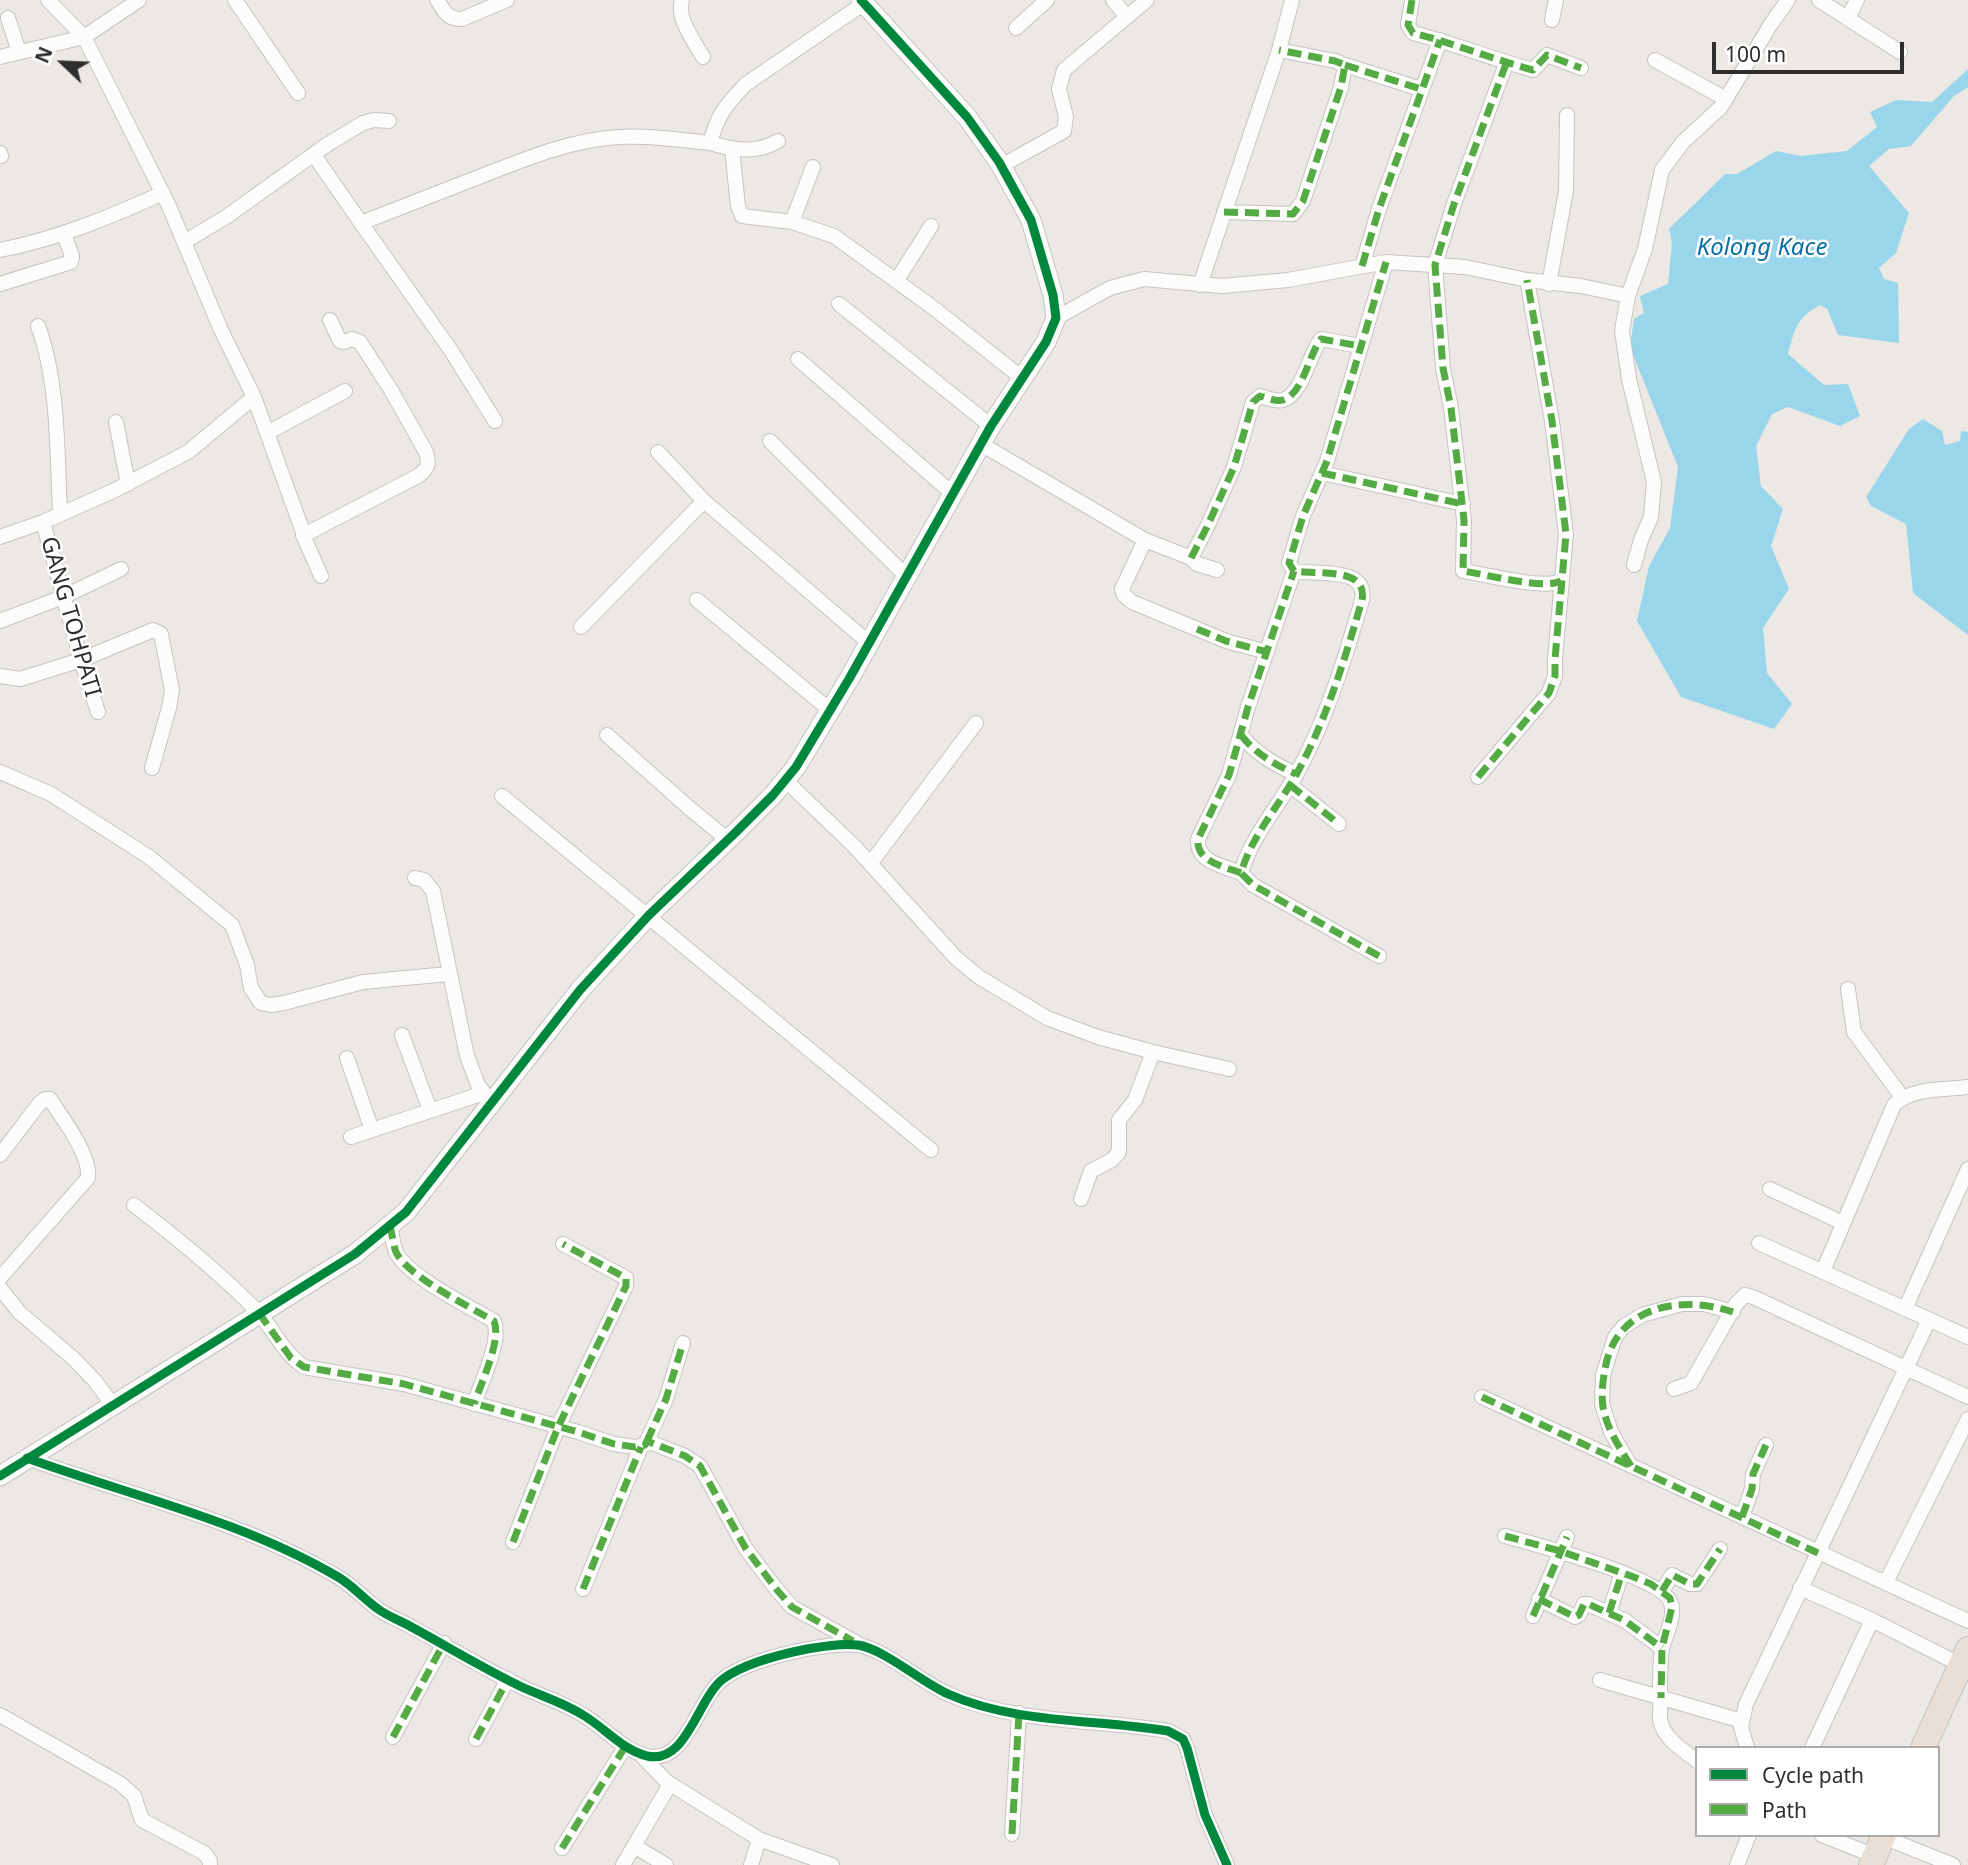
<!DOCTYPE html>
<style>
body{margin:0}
#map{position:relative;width:1968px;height:1865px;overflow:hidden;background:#ece8e4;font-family:"Noto Sans",sans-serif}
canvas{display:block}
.legend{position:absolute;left:1695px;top:1746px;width:245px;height:91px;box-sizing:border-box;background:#fff;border:2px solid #ababab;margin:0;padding:9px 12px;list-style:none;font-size:21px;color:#2e2e2e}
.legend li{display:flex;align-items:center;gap:14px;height:35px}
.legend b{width:35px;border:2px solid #ababab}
.north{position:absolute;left:28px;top:28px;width:70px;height:70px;-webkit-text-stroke:5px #fff;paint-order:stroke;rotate:293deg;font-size:19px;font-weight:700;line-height:28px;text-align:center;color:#2e2e2e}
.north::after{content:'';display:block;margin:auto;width:24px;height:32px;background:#2e2e2e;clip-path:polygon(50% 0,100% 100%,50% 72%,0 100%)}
.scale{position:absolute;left:1712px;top:42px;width:192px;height:32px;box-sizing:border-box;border:4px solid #2e2e2e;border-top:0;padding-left:9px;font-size:21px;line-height:24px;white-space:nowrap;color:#2e2e2e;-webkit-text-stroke:5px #fff;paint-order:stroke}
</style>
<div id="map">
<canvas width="1968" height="1865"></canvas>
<ul class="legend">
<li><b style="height:9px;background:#00873e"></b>Cycle path</li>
<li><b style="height:9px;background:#54ab44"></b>Path</li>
</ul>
<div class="north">N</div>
<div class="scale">100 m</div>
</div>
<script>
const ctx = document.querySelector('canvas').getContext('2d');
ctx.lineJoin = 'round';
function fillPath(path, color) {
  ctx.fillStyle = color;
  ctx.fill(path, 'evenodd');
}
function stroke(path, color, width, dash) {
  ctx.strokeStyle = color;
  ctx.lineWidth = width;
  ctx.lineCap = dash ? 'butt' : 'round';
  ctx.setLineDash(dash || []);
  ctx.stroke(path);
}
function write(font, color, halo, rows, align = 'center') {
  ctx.font = font + ' "Noto Sans",sans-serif';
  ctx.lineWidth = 5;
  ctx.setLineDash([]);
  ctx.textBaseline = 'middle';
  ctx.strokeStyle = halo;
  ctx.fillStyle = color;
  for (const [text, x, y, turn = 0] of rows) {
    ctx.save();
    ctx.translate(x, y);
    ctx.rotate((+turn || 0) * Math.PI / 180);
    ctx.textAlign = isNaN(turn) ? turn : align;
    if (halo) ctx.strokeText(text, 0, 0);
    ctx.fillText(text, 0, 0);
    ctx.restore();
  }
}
fillPath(new Path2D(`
 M 1968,69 L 1968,87 L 1954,96 L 1911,146 L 1889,149 L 1869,166 L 1909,213 L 1896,253 L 1879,268 L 1884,279 L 1898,283 L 1899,343 L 1838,335 L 1827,309 L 1820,305 C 1796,318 1795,329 1788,354 L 1824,385 L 1848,384 L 1860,416 L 1840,426 L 1788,407 L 1772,414 L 1756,446 L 1761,486 L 1783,509 L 1771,546 L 1789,589 L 1763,628 L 1767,673 L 1792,704 L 1774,729 L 1681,697 L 1637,621 L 1649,566 L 1670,528 L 1678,467 L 1630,347 L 1634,319 L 1644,313 L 1640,296 L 1668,284 L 1672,243 L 1669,229 L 1725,174 L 1737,174 L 1776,151 L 1800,156 L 1847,151 L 1877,127 L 1870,112 L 1896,100 L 1932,102 Z
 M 1923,419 L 1942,431 L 1945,445 L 1960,441 L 1961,431 L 1968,432 L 1968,635 L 1913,593 L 1906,524 L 1871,506 L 1866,497 L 1909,429 Z`), '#99d6ec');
const street = new Path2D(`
 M 235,0 L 298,93
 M 437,0 C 444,11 448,20 462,19 L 507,0
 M 682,0 C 676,18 694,41 703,57
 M 1113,0 L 1127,17
 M 1412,0 L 1408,25 L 1413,33 C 1453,43 1492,59 1533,70 L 1547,55 L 1581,68
 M 1819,0 L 1900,52
 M 8,18 L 19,52
 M 1848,18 L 1857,0
 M 1552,20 L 1556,0
 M 1016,28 L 1047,0
 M 0,57 L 84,37 L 139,0
 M 1655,60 L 1726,99
 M 1506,64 L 1454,204 L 1435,265 L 1443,368 L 1451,408 L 1464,520 L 1463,571 C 1485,574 1543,590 1561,581
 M 1345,65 L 1421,89
 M 710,143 C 734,150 756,154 778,141
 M 732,149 L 738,206 L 742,216 L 792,222 L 834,236 L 931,306 L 1022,378
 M 0,153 L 1,156
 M 314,155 L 361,223 C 396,209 431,196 466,182 C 516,163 566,140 619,137 C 649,135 681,140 710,143 C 718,114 725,106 746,84 L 863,4
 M 1001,166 L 1064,131 L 1066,117 L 1059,89 L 1064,70 L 1147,0
 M 1224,212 L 1293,214 L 1303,201 L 1341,87 L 1345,65 L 1335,61 L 1279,50
 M 792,222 L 813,167
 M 361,223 L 452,352 L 495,421
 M 184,242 L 226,217 L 328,144 L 363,123 L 374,120 L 389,121
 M 0,250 C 57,239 110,217 163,193
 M 1362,266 L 1379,209 L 1440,40
 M 897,280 L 931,226
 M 0,284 L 71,262 L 72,256 L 64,234
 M 1549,284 L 1566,191 L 1567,115
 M 1200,285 L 1279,50 L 1292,0
 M 839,304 L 991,426
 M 1056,318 L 1110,288 L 1144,279 L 1222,286 L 1288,280 L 1386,262 L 1465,267 L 1527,280 L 1581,286 L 1628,296
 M 38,326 C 59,383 57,453 60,513
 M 798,359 L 953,494
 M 254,397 L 304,535 L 418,476 C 428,468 430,465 426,452 L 391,390 L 360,342 L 352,339 L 344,342 L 340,341 L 330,320
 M 116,422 L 128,484
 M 267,433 L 345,391
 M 770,441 L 906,576
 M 981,444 L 1145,540 L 1191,558 L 1197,564 L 1217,570
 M 658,452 L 704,501 L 869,643
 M 1322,473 L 1463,504
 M 43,522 L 81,660 L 98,712
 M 303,535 L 321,576
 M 0,537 L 43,522 L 113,491 L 188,452 L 254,397 L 221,330 L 168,204 L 84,37 L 48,0
 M 1145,540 L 1122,589 L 1124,595 L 1132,602 L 1226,641 L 1267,652
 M 1191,558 L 1207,527 L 1234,467 L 1253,402 L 1260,396 C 1267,398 1276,402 1283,400 C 1303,394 1309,354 1321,339 L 1360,346
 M 1634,565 L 1641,540 L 1651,517 L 1654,482 L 1629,379 L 1622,331 L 1628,296 L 1645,249 L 1662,170 L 1683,142 L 1721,107 L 1771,24 L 1788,0
 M 697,600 L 831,711
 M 0,621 L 63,597 L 121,569
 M 581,627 L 704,501
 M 0,676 L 20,679 L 33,675 L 81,660 L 153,630 L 161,634 L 172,690 L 169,708 L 152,768
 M 607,735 L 688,807 L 728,840
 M 1241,735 C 1255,753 1275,765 1296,774
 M 0,772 L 51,794 L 149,857 L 232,925 L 247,965 L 251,988 L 261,1003 L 271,1005 L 284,1003 L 363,982 L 448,974
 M 1478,777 L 1549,693 L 1555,676 L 1555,659 L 1566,534 L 1552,421 L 1527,280
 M 785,780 L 855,847 L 956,958 L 979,977 L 1047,1018 L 1098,1037 L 1153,1052 L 1229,1069
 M 1290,785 L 1339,824
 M 502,796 L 931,1150
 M 870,864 L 976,723
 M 1241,873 C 1223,866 1196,862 1198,839 L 1229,775 L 1248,707 L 1294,571
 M 415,878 L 424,880 L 433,891 L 467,1056 L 478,1085 L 492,1103
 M 1379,956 L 1253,885 L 1241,873 C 1251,837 1278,807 1296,775 C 1326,721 1345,659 1362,600 C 1368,566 1316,575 1294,571 L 1289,563 L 1303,516 L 1327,461 L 1386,262
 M 1848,989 L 1854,1032 L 1902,1097
 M 402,1035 L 430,1110
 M 347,1058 L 372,1130
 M 351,1137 L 484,1093
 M 0,1155 L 39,1104 L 45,1099 L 50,1099 C 62,1118 91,1155 88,1178 L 0,1278
 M 1770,1189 L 1843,1223
 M 1081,1199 L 1091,1171 L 1112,1160 L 1119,1152 L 1119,1120 L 1135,1100 L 1153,1052
 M 134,1205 C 177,1238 218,1271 256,1310 C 274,1329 282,1352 304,1367 L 404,1384 L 578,1432 L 614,1444 L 635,1447 L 645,1445 L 647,1441 L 685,1456 L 700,1466 L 746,1549 L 777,1590 L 792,1607 L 857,1643
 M 390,1225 C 392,1234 393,1244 396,1252 C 407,1276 470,1307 494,1321 C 502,1340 481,1383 474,1404
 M 1759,1243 L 1968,1337
 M 1823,1271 L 1894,1105 C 1912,1087 1944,1090 1968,1087
 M 0,1288 L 19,1312 L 74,1359 L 95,1381 L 112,1404
 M 1905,1309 L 1968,1169
 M 1674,1389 L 1691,1383 L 1736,1304 L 1745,1295 L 1753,1297 L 1968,1397
 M 1482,1397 L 1968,1621
 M 647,1441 L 666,1399 L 683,1343
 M 27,1458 C 131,1496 241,1520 338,1577 C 352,1585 364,1599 378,1609 C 386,1615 396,1619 406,1624 C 445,1645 484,1669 524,1688 C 544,1697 564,1703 583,1715 C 605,1728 621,1749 647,1756 C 687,1765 697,1699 723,1679 C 743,1664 782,1654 807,1649 C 823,1646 842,1643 858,1645 C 884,1649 921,1682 948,1694 C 1015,1724 1096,1719 1168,1731 L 1183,1739 L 1187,1748 L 1205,1815 L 1227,1865
 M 1630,1465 L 1611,1432 L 1602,1404 L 1603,1375 L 1615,1337 L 1623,1327 L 1642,1315 L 1682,1304 L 1704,1304 L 1733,1312
 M 1742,1517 L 1752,1489 L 1753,1474 L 1766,1445
 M 1505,1536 C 1533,1544 1664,1578 1671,1603 C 1675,1616 1667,1632 1663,1645 C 1658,1666 1661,1697 1660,1720 C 1664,1739 1682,1749 1697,1761
 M 513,1542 L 558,1427 L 626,1286 L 626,1278 L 563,1244
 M 1886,1582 L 1968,1419
 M 1800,1588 L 1872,1620 L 1961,1665
 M 583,1589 L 641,1447
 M 1662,1591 L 1672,1575 L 1690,1584 L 1697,1584 L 1720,1549
 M 1539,1599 L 1575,1617 L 1579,1615 L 1584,1604 L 1588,1604 L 1624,1620 L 1662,1648
 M 1609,1613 L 1622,1573
 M 1533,1616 L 1567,1537
 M 1600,1680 L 1742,1721
 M 0,1715 L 121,1784 L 134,1796 L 142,1820 L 204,1853 L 210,1861 L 210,1865
 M 393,1737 L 444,1643
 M 476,1739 L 508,1679
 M 1747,1748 L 1741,1727 L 1746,1704 L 1929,1320
 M 1812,1748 L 1872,1620
 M 639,1753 L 667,1782 L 759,1839 L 832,1865
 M 1012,1834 L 1019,1713
 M 1822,1835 L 1875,1856
 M 1883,1837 L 1953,1865
 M 634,1846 L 666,1865
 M 562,1848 L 625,1747
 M 623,1865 L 670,1784
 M 751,1865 L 759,1839
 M 1737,1865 L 1749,1835`);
const secondary = new Path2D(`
 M 0,1476 L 355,1254 L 406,1212 L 580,990 L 649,915 L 736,832 L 773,795 L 796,767 L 849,679 L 991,426 L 1046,342 L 1056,318 L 1053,295 L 1031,220 L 999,162 L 967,117 L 861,0`);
const highway = new Path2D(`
 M 1923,1748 L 1968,1649
 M 1871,1865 L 1884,1835`);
stroke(street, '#c5c4c5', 16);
stroke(secondary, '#c5c4c5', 21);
stroke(highway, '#c6c5c4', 26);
stroke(street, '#fcfcfb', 14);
stroke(secondary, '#fcfcfb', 19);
stroke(highway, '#eadfd6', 24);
stroke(new Path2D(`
 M 1412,0 L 1408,25 L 1413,33 C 1453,43 1492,59 1533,70 L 1547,55 L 1581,68
 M 1506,64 L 1454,204 L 1435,265 L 1443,368 L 1451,408 L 1464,520 L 1463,571 C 1485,574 1543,590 1561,581
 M 1345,65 L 1421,89
 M 1224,212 L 1293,214 L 1303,201 L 1341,87 L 1345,65 L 1335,61 L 1279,50
 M 1362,266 L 1379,209 L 1440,40
 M 1322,473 L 1463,504
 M 1191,558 L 1207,527 L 1234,467 L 1253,402 L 1260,396 C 1267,398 1276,402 1283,400 C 1303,394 1309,354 1321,339 L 1360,346
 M 1197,629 L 1226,641 L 1267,652
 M 1241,735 C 1255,753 1275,765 1296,774
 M 1478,777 L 1549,693 L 1555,676 L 1555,659 L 1566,534 L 1552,421 L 1527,280
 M 1290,785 L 1339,824
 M 1241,873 C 1223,866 1196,862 1198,839 L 1229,775 L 1248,707 L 1294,571
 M 1379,956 L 1253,885 L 1241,873 C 1251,837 1278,807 1296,775 C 1326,721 1345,659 1362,600 C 1368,566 1316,575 1294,571 L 1289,563 L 1303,516 L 1327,461 L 1386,262
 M 390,1225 C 392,1234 393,1244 396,1252 C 407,1276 470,1307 494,1321 C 502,1340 481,1383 474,1404
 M 259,1313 L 291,1358 L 304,1367 L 404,1384 L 578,1432 L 614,1444 L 635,1447 L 645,1445 L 647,1441 L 685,1456 L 700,1466 L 746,1549 L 777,1590 L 792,1607 L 853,1641
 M 1482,1397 L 1818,1553
 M 647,1441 L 666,1399 L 683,1343
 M 1631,1466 C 1619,1447 1607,1429 1603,1407 C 1601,1394 1603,1378 1606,1364 C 1619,1305 1682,1295 1733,1312
 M 1742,1517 L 1752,1489 L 1753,1474 L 1766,1445
 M 1505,1536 L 1560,1551 L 1631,1576 L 1651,1584 L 1670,1598 L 1672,1607 L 1662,1648 L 1661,1698
 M 513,1542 L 558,1427 L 626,1286 L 626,1278 L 563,1244
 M 583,1589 L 641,1447
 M 1662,1591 L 1672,1575 L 1690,1584 L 1697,1584 L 1720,1549
 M 1539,1599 L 1575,1617 L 1579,1615 L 1584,1604 L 1588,1604 L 1624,1620 L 1662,1648
 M 1609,1613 L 1622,1573
 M 1533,1616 L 1567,1537
 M 393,1737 L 444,1643
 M 476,1739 L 508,1679
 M 1012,1834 L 1019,1713
 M 562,1848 L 625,1747`), '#54ab44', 7, [14, 7]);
stroke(new Path2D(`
 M 27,1458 C 131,1496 241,1520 338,1577 C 352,1585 364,1599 378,1609 C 386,1615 396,1619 406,1624 C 445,1645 484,1669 524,1688 C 544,1697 564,1703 583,1715 C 605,1728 621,1749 647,1756 C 687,1765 697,1699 723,1679 C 743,1664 782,1654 807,1649 C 823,1646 842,1643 858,1645 C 884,1649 921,1682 948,1694 C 1015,1724 1096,1719 1168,1731 L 1183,1739 L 1187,1748 L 1205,1815 L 1227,1865
 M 0,1476 L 355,1254 L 406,1212 L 580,990 L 649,915 L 736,832 L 773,795 L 796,767 L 849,679 L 991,426 L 1046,342 L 1056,318 L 1053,295 L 1031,220 L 999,162 L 967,117 L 861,0`), '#00873e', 9);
write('23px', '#2e2e2e', '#fff', [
 ["GANG TOHPATI",70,617,74]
]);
write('italic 24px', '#0d6fa3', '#fff', [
 ["Kolong Kace",1762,248]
]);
</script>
